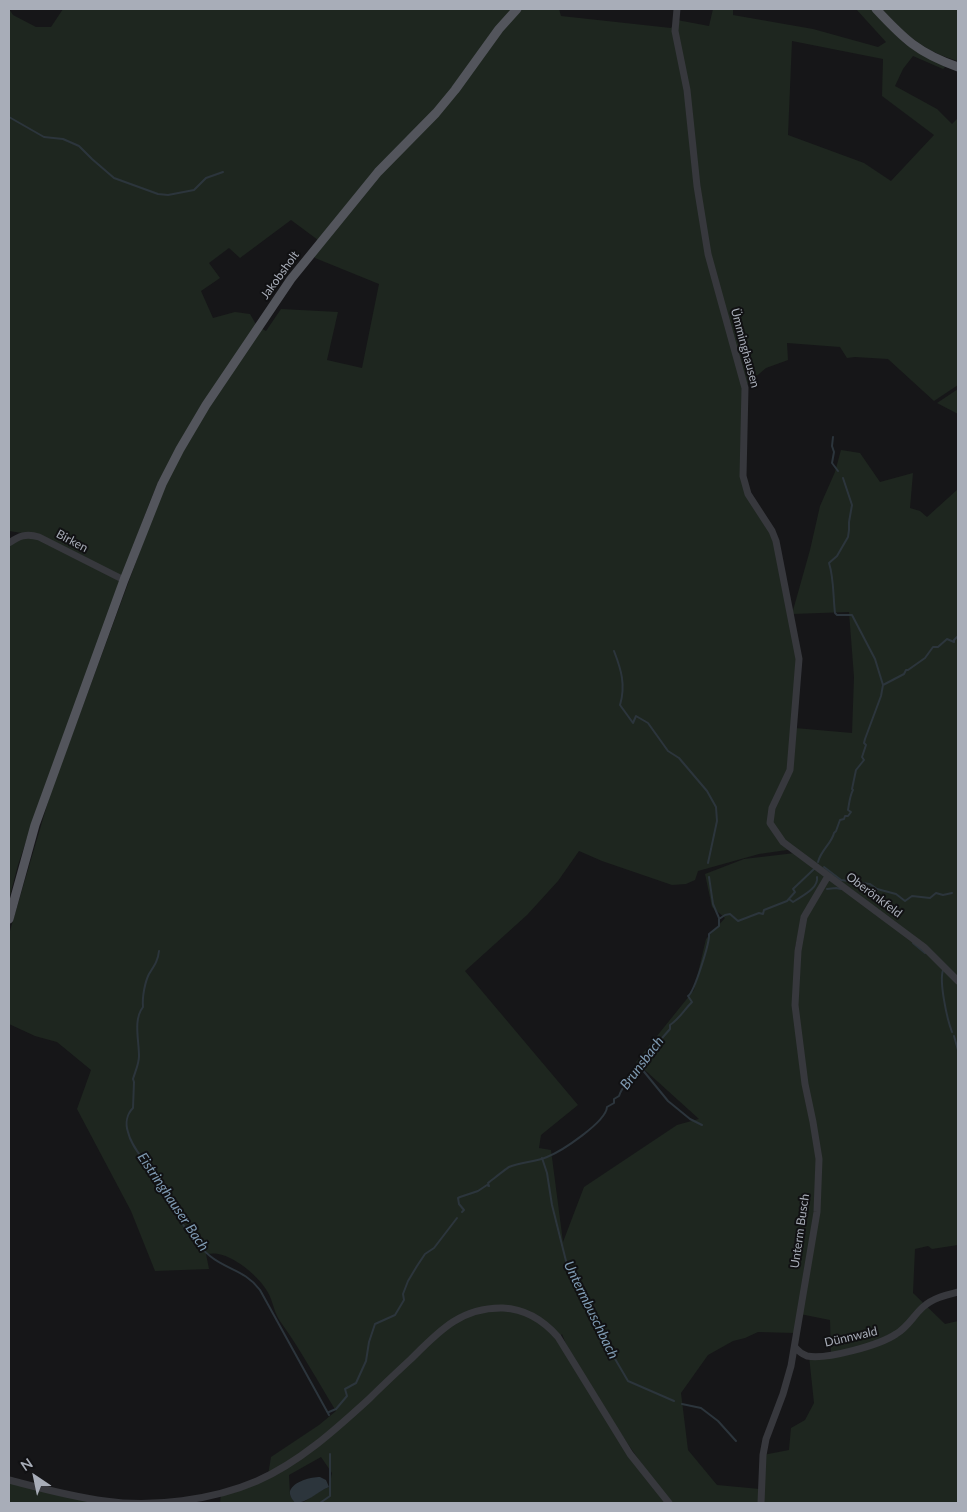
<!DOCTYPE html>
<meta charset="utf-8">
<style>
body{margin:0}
#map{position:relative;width:967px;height:1512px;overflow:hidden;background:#161618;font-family:Lato,sans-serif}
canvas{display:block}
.frame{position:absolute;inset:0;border:10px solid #a8adb8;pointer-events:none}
.north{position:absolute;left:10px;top:1452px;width:50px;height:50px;-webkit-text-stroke:4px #111113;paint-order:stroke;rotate:326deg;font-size:14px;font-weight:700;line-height:20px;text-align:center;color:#a8adb8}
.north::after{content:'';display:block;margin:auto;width:18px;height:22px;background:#a8adb8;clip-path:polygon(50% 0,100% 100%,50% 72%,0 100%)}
</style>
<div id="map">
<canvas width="967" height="1512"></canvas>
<div class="frame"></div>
<div class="north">N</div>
</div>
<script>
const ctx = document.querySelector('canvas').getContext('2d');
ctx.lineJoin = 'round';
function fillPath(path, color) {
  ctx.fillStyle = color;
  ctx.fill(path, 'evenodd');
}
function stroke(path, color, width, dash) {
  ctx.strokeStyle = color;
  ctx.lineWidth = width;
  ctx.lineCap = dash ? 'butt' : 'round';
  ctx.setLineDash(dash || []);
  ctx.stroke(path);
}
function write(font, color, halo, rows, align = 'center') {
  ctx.font = font + ' Lato,sans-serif';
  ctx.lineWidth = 4;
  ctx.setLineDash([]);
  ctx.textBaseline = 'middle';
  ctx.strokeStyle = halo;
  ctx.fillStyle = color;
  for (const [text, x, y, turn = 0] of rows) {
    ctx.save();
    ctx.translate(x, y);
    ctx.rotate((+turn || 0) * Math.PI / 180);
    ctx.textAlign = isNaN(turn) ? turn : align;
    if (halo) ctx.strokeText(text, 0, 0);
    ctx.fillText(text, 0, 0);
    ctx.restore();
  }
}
fillPath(new Path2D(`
 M 9,9 L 13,15 L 36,27 L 51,27 L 63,9 L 120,9 L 123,10 L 124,9 L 515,9 L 488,41 L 454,89 L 435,112 L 368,180 L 318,240 L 291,220 L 240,258 L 229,248 L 209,263 L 220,278 L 201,291 L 213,318 L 235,312 L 250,314 L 257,326 L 266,331 L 281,309 L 338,312 L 327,360 L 362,368 L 379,284 L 315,258 L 314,255 L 317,247 L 378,172 L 436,113 L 455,90 L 499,29 L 517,9 L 559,9 L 561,16 L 671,28 L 677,20 L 709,26 L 713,9 L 733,9 L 733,15 L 813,29 L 878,47 L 886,42 L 856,9 L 871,9 L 904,43 L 916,51 L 945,67 L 943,69 L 913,56 L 903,69 L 895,86 L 937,109 L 952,124 L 958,118 L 958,385 L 934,401 L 888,359 L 855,357 L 847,358 L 840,347 L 787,343 L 788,360 L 766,368 L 746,385 L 740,368 L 746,396 L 743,476 L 748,494 L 772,531 L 776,541 L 799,659 L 791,764 L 786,779 L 777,799 L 791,770 L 795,728 L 852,733 L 854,677 L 849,612 L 792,614 L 810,550 L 820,506 L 835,472 L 841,450 L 860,453 L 880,482 L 913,473 L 910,508 L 920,511 L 927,517 L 958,489 L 958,979 L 926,946 L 847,886 L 783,841 L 772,826 L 770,818 C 767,833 783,843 794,849 L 759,854 L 698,871 L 695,880 L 686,884 L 672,885 L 602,861 L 579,851 L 558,881 L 527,915 L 465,971 L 578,1105 L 541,1135 L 539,1148 L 551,1150 L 563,1242 L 584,1187 L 677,1125 L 699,1119 L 636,1062 L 694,990 L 706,939 L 725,918 L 712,907 L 705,874 L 744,859 L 795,853 L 826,876 L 802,916 L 795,948 L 793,1005 L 804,1084 L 812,1122 L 817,1159 L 815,1213 L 795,1333 L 758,1332 L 745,1338 L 733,1341 L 708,1355 L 681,1393 L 688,1450 L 717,1485 L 760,1489 L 760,1503 L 671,1503 C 647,1472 625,1441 604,1408 C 588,1384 572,1361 562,1334 L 558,1338 L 617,1432 L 616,1434 L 638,1468 L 667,1503 L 302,1503 L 320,1491 L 329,1487 L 332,1473 L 321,1457 L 289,1475 L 290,1495 L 295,1503 L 220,1503 L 221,1494 L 268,1475 L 271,1457 L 319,1425 L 336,1411 C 318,1382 302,1352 282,1324 C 276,1316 274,1308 271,1299 C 265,1281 237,1257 218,1254 C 214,1253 210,1254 206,1254 L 209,1269 L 155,1271 L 131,1211 L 77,1109 L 91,1070 L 57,1042 L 35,1036 L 9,1024 L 9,934 L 50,795 L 150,524 L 167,482 L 159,480 L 149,504 L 42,794 L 18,865 L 9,899 L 9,544 L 22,533 L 9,531 ZM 792,41 L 883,59 L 882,96 L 934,135 L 891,181 L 864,163 L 788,135 Z
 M 882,9 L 958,9 L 958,61 C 923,51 906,35 882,9 Z
 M 958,389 L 958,414 L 937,403 Z
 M 828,876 L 924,947 L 958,981 L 958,1245 L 932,1249 L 928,1246 L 915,1249 L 913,1293 L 945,1324 L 958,1321 L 958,1503 L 761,1503 L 763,1455 L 789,1450 L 791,1428 L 805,1420 L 814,1403 L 809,1356 L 831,1354 L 830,1320 L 800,1314 L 817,1212 L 819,1159 L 795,1005 L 804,917 Z
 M 9,1482 L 101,1503 L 9,1503 Z`), '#1e261f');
fillPath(new Path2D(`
 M 320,1477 L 326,1480 L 329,1487 C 317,1492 307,1503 295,1503 C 293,1500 289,1496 290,1491 C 294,1481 311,1477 320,1477 Z`), '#2c353c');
stroke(new Path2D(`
 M 9,117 L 44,137 L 63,139 L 79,146 L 92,159 L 114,178 L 158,194 L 168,195 L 194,190 L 206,178 L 223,172
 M 833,437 L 832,446 L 834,452 L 832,463 L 838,471
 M 614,651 C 621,669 626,685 620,705 L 633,723 L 636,716 L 648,723 L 668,751 L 679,758 L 707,791 L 716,807 L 717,821 L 708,863
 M 883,685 L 904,674 L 906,670 L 908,670 L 925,658 L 933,647 L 938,647 L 947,639 L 954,642 L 954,640 L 958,636
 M 818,862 C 821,850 832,843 834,833 L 836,831 L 840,820 L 844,819 L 845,816 L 848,816 L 851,812 L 848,810 C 849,804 850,795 853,790 L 852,789 L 856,770 L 864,760 L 862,757 L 866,745 L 864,743 L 865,739 L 881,696 L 883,685 L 875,659 L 852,615 L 837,615 L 835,613 C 833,597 834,578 829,563 L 837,556 L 848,537 L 849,530 L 849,522 L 852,505 L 843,478
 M 824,867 L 841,880 L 870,884 L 877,889 L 896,894 L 905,901 L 912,896 L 930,898 L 936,893 L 943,895 L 952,893
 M 709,877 L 713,904 L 719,918
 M 827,889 L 836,888 L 841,889
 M 789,899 L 793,902 C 802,896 819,888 817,877
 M 913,943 L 925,953
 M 159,951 C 158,961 154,966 149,974 C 145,982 142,997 143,1007 C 133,1020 139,1040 139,1056 C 139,1064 135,1072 133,1079 L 134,1082 L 133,1108 C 127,1114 125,1123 128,1132 C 131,1146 142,1157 149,1168 C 164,1193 188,1239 210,1256 C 227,1270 245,1270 260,1290 L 329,1415
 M 943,970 C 939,982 947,1019 952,1032
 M 954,1036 L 958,1050
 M 641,1068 L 668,1101 L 690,1119 L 702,1125
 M 542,1158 L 547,1173 L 552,1205 L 566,1261 L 586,1304 L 594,1318 L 601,1326 L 611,1352 L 628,1381 L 674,1401
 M 462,1212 L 464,1210 L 459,1204 L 458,1198 L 460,1197 L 478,1191 L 487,1185 L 489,1186 L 488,1183 C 492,1180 507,1168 509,1167 C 521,1162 536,1162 547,1157 C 562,1151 606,1122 607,1107 L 614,1103 L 614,1099 L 619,1096 C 622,1086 632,1078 637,1068 L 640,1068 C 643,1062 647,1059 648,1053 L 654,1053 L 656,1045 L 670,1029 L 670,1025 C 680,1018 684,1010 692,1002 L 688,996 C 694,993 710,942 709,934 L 719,926 L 719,919 L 725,915 L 730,914 L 738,921 L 759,913 L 763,914 L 764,910 L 787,901 L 795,892 L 793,889 L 814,869
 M 682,1404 L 701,1408 L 718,1421 L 736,1441
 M 329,1412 L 336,1409 L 347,1396 L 345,1389 L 356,1383 L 366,1361 L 369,1342 L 375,1324 L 395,1315 L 404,1300 L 403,1294 L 408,1281 L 417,1266 L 425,1254 L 434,1248 L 457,1218
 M 320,1503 L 330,1496 L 330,1454`), '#2c353c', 2);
stroke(new Path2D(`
 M 677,9 L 675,31 L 687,90 L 697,186 L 708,254 L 745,388 L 743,476 L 748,494 L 772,531 L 776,541 L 799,659 L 790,770 L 772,808 L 770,823 L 783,842 L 924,947 L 958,981
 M 9,543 C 19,536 26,533 39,537 L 124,580
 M 795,1347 C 798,1351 802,1354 807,1356 C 826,1360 880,1345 896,1334 C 908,1327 913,1316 923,1307 C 933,1298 946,1295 958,1292
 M 9,1480 C 40,1488 72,1497 105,1501 C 152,1508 213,1500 257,1481 C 300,1462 336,1429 370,1398 C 383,1385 397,1372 411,1359 C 439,1331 461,1307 503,1308 C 525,1309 544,1321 558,1337 L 630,1454 L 669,1503
 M 761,1503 L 763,1455 L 766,1439 L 783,1394 L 791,1366 L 817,1212 L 819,1159 L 813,1122 L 805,1084 L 795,1005 L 798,951 L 804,917 L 828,876`), '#37383d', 7);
stroke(new Path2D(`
 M 876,9 C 904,39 918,53 958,67
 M 9,919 L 35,825 L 124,580 L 162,484 L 180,449 L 206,405 L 291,279 L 378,172 L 436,113 L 455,90 L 499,29 L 517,9`), '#53555c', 9);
write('12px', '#a8adb8', '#111113', [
 ["Jakobsholt",280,275,-54],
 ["Ümminghausen",745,348,75],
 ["Birken",72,541,28],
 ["Oberönkfeld",874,895,37],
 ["Unterm Busch",800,1231,-82],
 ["Dünnwald",851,1337,-13]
]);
write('italic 14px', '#7f9bb3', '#111113', [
 ["Brunsbach",642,1063,-53],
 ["Eistringhauser Bach",173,1202,56],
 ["Untermbuschbach",591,1310,64]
]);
</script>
